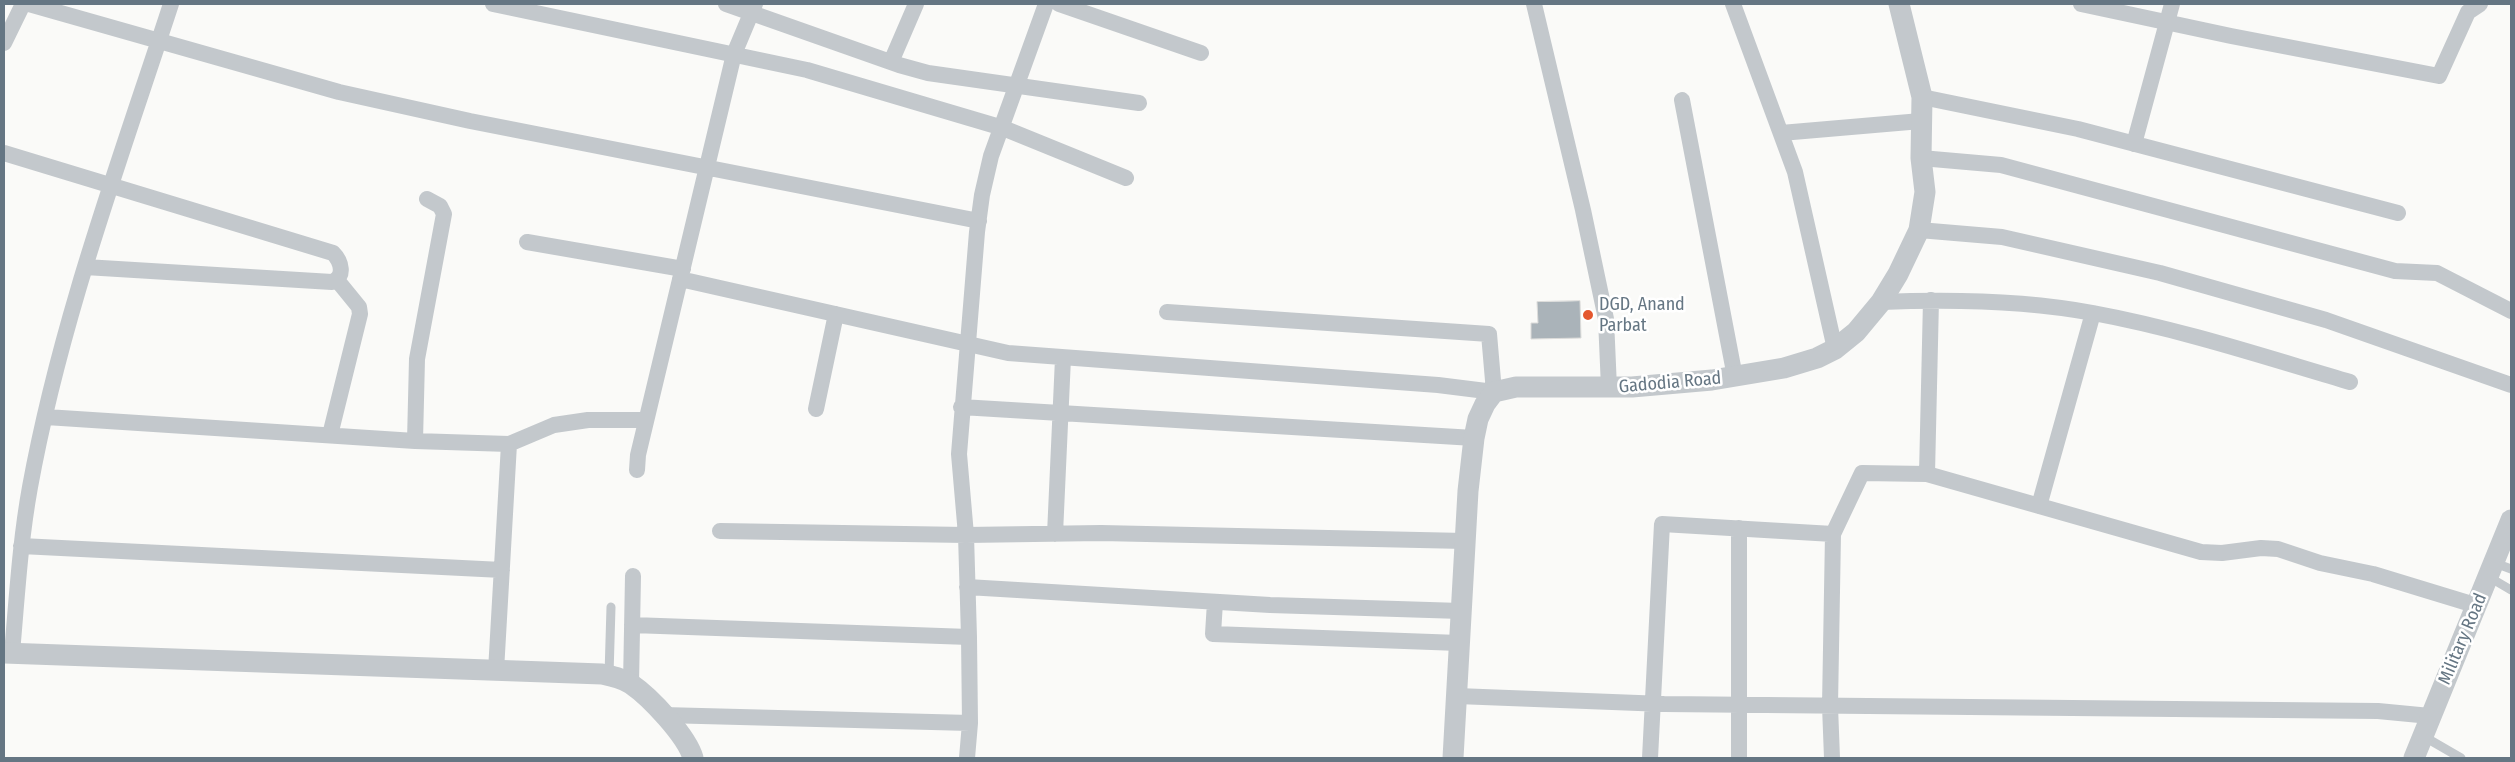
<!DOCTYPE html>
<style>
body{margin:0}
#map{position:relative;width:2515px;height:762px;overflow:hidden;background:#fafaf8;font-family:"Fira Sans Condensed",sans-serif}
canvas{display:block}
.frame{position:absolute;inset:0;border:5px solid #657683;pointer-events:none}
</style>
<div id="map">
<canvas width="2515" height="762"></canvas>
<div class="frame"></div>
</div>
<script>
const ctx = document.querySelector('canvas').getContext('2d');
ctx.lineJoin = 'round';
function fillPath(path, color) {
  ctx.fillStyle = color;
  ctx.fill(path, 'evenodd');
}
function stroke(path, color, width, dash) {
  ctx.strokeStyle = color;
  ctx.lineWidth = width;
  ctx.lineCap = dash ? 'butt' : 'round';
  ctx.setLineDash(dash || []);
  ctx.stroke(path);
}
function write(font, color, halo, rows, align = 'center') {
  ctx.font = font + ' "Fira Sans Condensed",sans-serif';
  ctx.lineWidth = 5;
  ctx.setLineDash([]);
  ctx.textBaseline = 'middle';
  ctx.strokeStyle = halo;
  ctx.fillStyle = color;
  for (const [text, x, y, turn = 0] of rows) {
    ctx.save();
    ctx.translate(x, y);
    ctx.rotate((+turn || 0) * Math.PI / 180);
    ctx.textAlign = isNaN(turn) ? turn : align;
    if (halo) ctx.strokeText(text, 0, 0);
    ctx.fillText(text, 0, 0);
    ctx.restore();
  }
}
const building = new Path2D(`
 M 1580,301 L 1581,338 L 1531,339 L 1531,323 L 1538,323 L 1537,302 Z`);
fillPath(building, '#aab3b9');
stroke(building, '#dcdcda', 1);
stroke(new Path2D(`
 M 2495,563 L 2511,569
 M 2489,577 L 2511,590
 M 609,675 L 611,607
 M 2423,736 L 2461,758`), '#c3c8cc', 9);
stroke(new Path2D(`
 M 29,4 L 339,92 L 470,121 L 979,221
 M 493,4 L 807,70 L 1003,128 L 1126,178
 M 726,4 L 899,65 L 928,73 L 1139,103
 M 1059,4 L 1201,53
 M 1534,4 L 1583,210 L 1606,319 L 1609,388
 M 1733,4 L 1795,172 L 1835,349
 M 2081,4 L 2231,36 L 2439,76 L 2468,12 L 2480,4
 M 4,43 L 23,4
 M 891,62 L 916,4
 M 1922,97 L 2078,129 L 2398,213
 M 1682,100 L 1735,377
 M 1781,133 L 1921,121
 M 2134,144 L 2172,4
 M 4,153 L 333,253 C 341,261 346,277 332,282 L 85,267
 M 1921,158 L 2001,165 L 2395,271 L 2437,273 L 2511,311
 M 1919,230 L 2002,237 L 2160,273 L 2326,320 L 2511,385
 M 527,242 L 683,269
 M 680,279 L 1008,353 L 1438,385 L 1494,392 L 1489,334 L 1167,312
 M 1881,302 C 1952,299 2023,300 2093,313 C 2180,329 2265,357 2350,382
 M 961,407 L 1474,438
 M 816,409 L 836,314
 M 46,417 L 415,441 L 509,444 L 554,425 L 588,420 L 646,420
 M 330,435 L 360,314 L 359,307 L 337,280
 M 415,441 L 417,359 L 444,214 L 440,206 L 427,199
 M 637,470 L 638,455 L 734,54 L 755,4
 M 1927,474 L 1931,300
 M 2039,506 L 2093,313
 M 1739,528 L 1739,758
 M 720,531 L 966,535 L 1101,533 L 1465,541
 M 1055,534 L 1063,358
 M 21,546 L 502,570
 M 967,587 L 1270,605 L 1461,611
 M 1215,602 L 1213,634 L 1459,643
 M 632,625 L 969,637
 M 12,653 C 17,597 20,542 30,487 C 60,322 119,163 171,4
 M 496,671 L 509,444
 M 631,684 L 633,576
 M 1457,696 L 1664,704 L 2378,711 L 2430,716
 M 663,715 L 970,723
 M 967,758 L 970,723 L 969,637 L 966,535 L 959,454 L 977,232 L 982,195 L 991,156 L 1046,4
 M 1650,758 L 1662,524 L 1833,534
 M 1832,758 L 1830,706 L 1833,534 L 1862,473 L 1927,474 L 2201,552 L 2222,553 L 2261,548 L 2278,549 L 2320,563 L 2373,574 L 2478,606`), '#c3c8cc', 16);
stroke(new Path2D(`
 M 4,653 L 602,674 C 612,676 622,678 631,684 C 650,697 687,736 693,758
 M 1453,758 L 1468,491 L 1474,438 L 1478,419 L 1485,404 L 1494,392 L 1516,387 L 1632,387 L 1712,380 L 1784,368 L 1817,358 L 1835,349 L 1856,332 L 1881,302 L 1898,274 L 1919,230 L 1925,192 L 1921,158 L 1922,97 L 1899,4
 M 2414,758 L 2511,520`), '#c3c8cc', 21);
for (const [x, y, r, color] of [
 [1588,315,6,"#e4572e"]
]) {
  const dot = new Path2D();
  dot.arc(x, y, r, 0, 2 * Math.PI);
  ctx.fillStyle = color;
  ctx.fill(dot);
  stroke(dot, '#fff', 2);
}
write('18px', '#657683', '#fff', [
 ["DGD, Anand",1599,305],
 ["Parbat",1599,326]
], 'left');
write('18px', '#657683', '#fff', [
 ["Gadodia Road",1670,383,-5],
 ["Military Road",2463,639,-67]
]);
</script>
